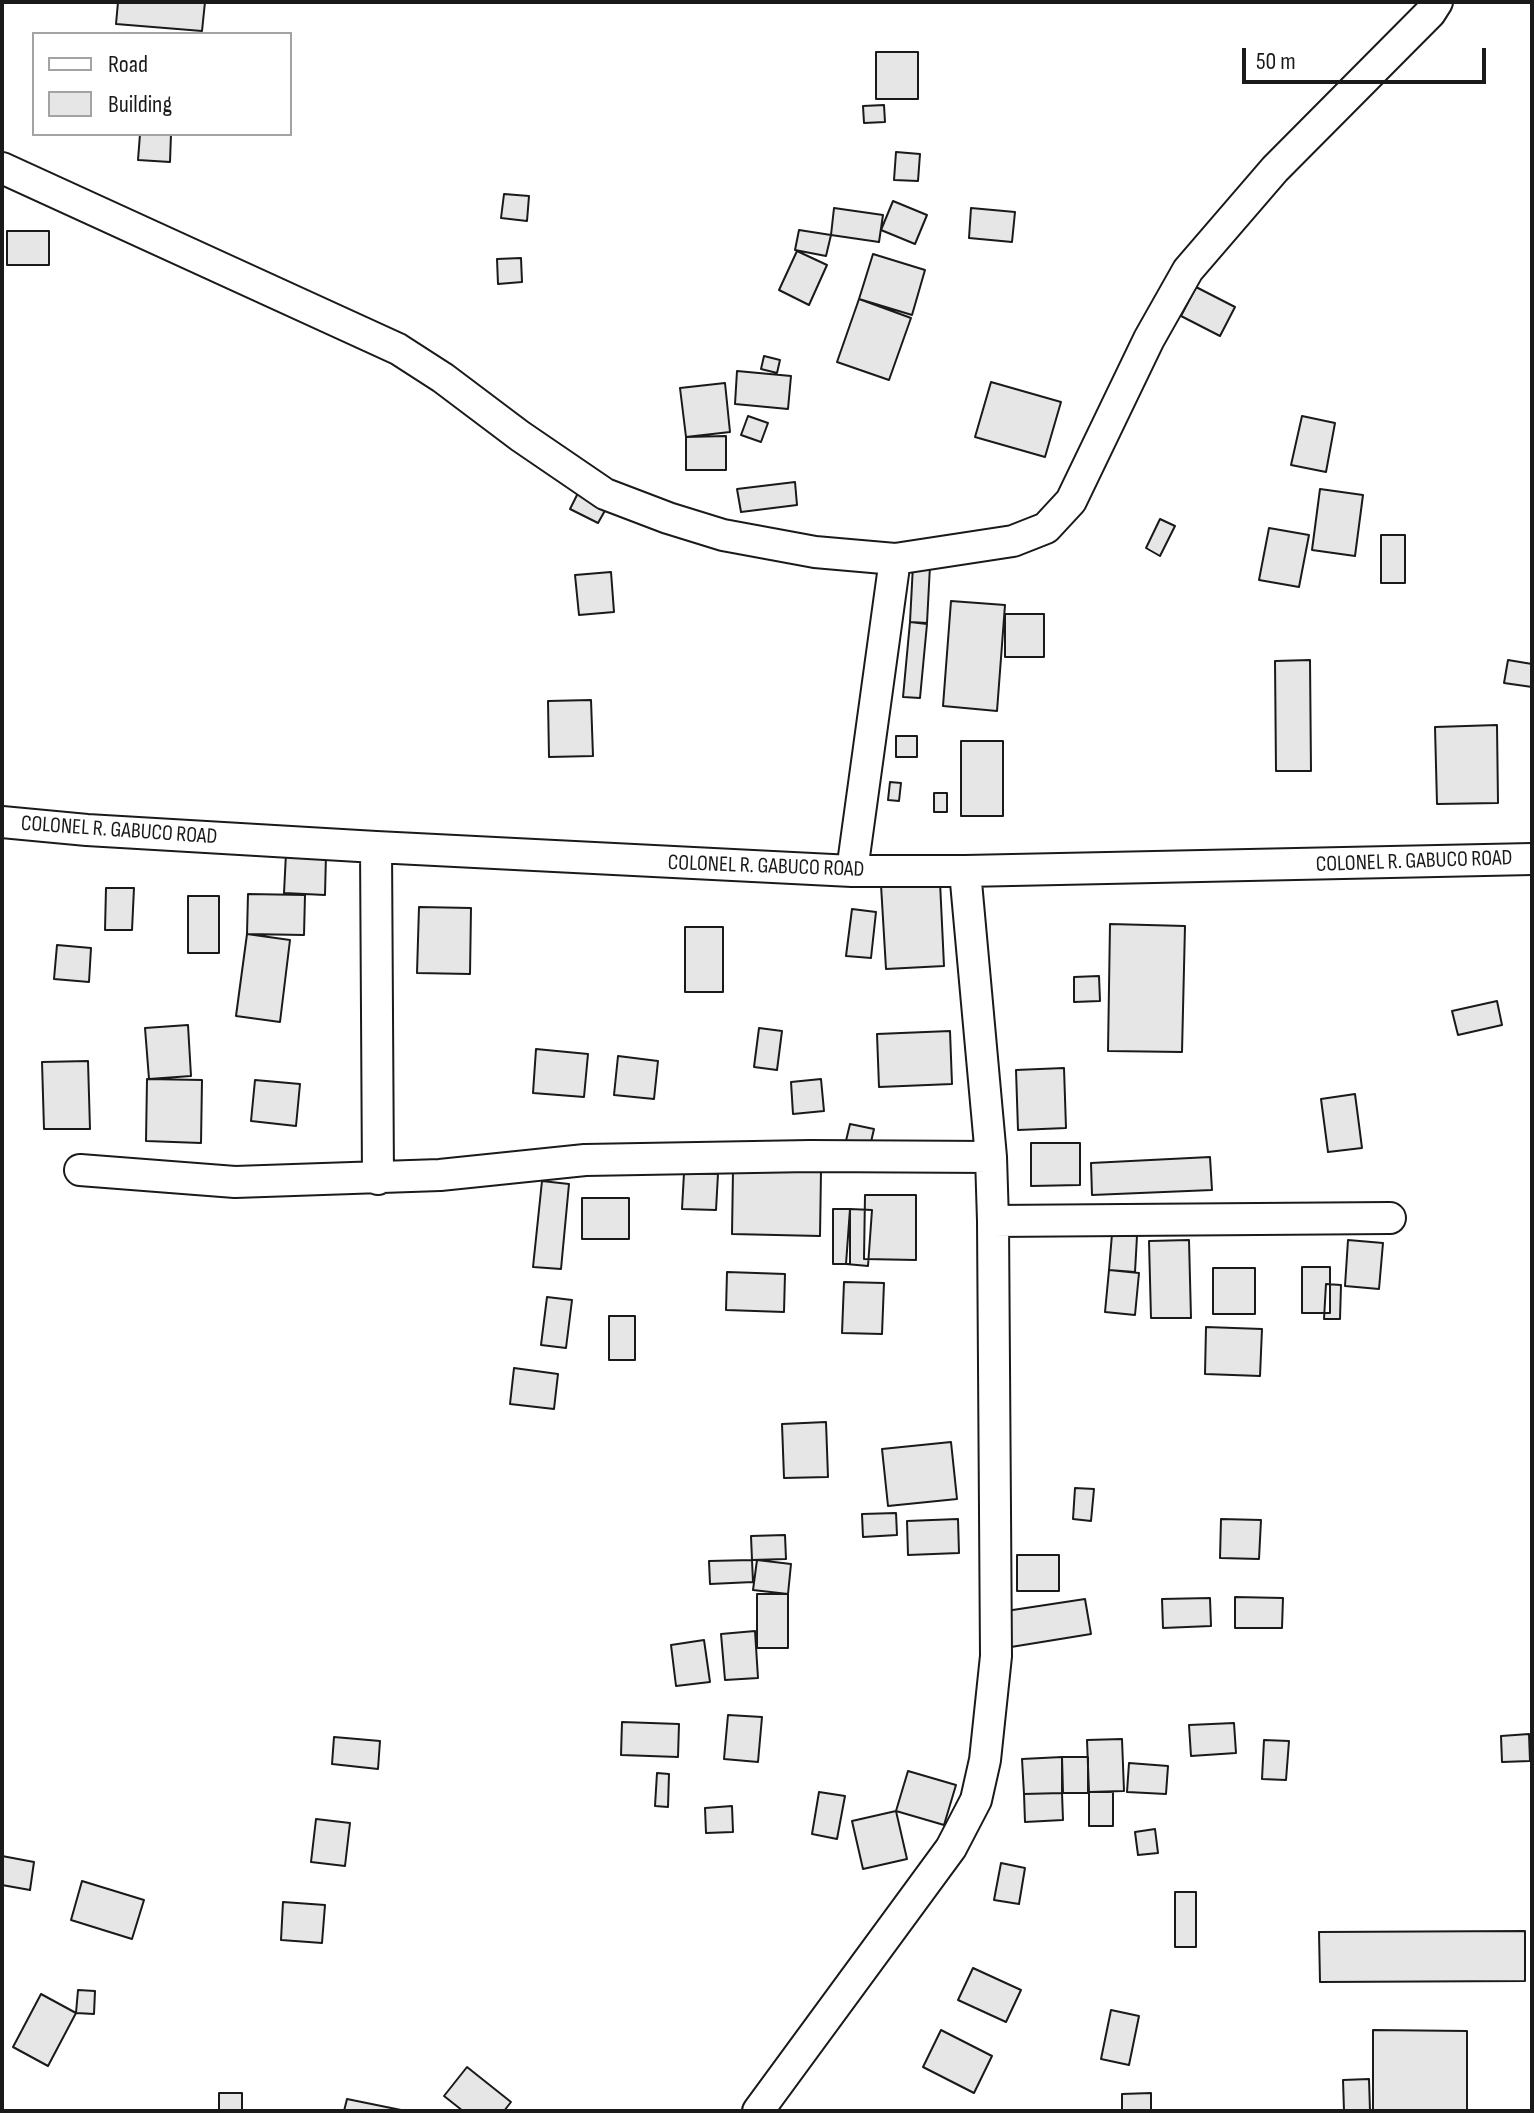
<!DOCTYPE html>
<style>
body{margin:0}
#map{position:relative;width:1534px;height:2113px;overflow:hidden;background:#fff;font-family:"Sofia Sans Condensed",sans-serif}
canvas{display:block}
.frame{position:absolute;inset:0;border:4px solid #1a1a1a;pointer-events:none}
.legend{position:absolute;left:32px;top:32px;width:260px;height:104px;box-sizing:border-box;background:#fff;border:2px solid #a3a3a3;margin:0;padding:10px 14px;list-style:none;font-size:24px;color:#1a1a1a}
.legend li{display:flex;align-items:center;gap:16px;height:40px}
.legend b{width:40px;border:2px solid #a3a3a3}
.scale{position:absolute;left:1242px;top:48px;width:244px;height:36px;box-sizing:border-box;border:4px solid #1a1a1a;border-top:0;padding-left:10px;font-size:24px;line-height:28px;white-space:nowrap;color:#1a1a1a;-webkit-text-stroke:6px #fff;paint-order:stroke}
</style>
<div id="map">
<canvas width="1534" height="2113"></canvas>
<div class="frame"></div>
<ul class="legend">
<li><b style="height:10px;background:#fff"></b>Road</li>
<li><b style="height:22px;background:#e6e6e6"></b>Building</li>
</ul>
<div class="scale">50 m</div>
</div>
<script>
const ctx = document.querySelector('canvas').getContext('2d');
ctx.lineJoin = 'round';
function fillPath(path, color) {
  ctx.fillStyle = color;
  ctx.fill(path, 'evenodd');
}
function stroke(path, color, width, dash) {
  ctx.strokeStyle = color;
  ctx.lineWidth = width;
  ctx.lineCap = dash ? 'butt' : 'round';
  ctx.setLineDash(dash || []);
  ctx.stroke(path);
}
function write(font, color, halo, rows, align = 'center') {
  ctx.font = font + ' "Sofia Sans Condensed",sans-serif';
  ctx.lineWidth = 6;
  ctx.setLineDash([]);
  ctx.textBaseline = 'middle';
  ctx.strokeStyle = halo;
  ctx.fillStyle = color;
  for (const [text, x, y, turn = 0] of rows) {
    ctx.save();
    ctx.translate(x, y);
    ctx.rotate((+turn || 0) * Math.PI / 180);
    ctx.textAlign = isNaN(turn) ? turn : align;
    if (halo) ctx.strokeText(text, 0, 0);
    ctx.fillText(text, 0, 0);
    ctx.restore();
  }
}
const building = new Path2D(`
 M 118,2 L 205,2 L 202,31 L 116,24 Z
 M 876,52 L 918,52 L 918,99 L 876,99 Z
 M 884,105 L 885,122 L 864,123 L 863,106 Z
 M 140,134 L 171,134 L 170,162 L 138,160 Z
 M 896,152 L 920,154 L 918,181 L 894,180 Z
 M 504,194 L 529,196 L 527,221 L 501,218 Z
 M 893,201 L 927,215 L 915,244 L 881,230 Z
 M 834,208 L 883,215 L 879,242 L 831,235 Z
 M 971,208 L 1015,212 L 1012,242 L 969,238 Z
 M 799,230 L 831,235 L 826,256 L 795,250 Z
 M 7,231 L 49,231 L 49,265 L 7,265 Z
 M 797,251 L 827,265 L 809,305 L 779,290 Z
 M 873,254 L 925,270 L 912,315 L 859,299 Z
 M 521,258 L 522,282 L 498,284 L 497,259 Z
 M 1196,287 L 1235,307 L 1220,336 L 1181,316 Z
 M 859,299 L 911,318 L 889,380 L 837,362 Z
 M 764,356 L 780,360 L 777,373 L 761,369 Z
 M 737,371 L 791,376 L 788,409 L 735,404 Z
 M 991,382 L 1061,402 L 1045,457 L 975,437 Z
 M 725,383 L 730,432 L 686,437 L 680,388 Z
 M 748,416 L 768,423 L 761,442 L 741,435 Z
 M 1302,416 L 1335,423 L 1326,472 L 1291,465 Z
 M 726,436 L 726,470 L 686,470 L 686,437 Z
 M 795,482 L 797,505 L 741,512 L 737,489 Z
 M 1320,489 L 1363,495 L 1355,556 L 1312,550 Z
 M 578,493 L 607,507 L 598,523 L 570,509 Z
 M 1160,519 L 1175,526 L 1160,556 L 1146,548 Z
 M 1269,528 L 1309,535 L 1299,587 L 1259,580 Z
 M 1381,535 L 1405,535 L 1405,583 L 1381,583 Z
 M 913,565 L 930,566 L 927,623 L 910,622 Z
 M 611,572 L 614,612 L 579,615 L 575,575 Z
 M 951,601 L 1005,605 L 997,711 L 943,706 Z
 M 1005,614 L 1044,614 L 1044,657 L 1005,657 Z
 M 910,622 L 927,624 L 920,698 L 903,697 Z
 M 1310,660 L 1311,771 L 1276,771 L 1275,661 Z
 M 1508,660 L 1532,664 L 1532,687 L 1504,683 Z
 M 591,700 L 593,756 L 549,757 L 548,701 Z
 M 1497,725 L 1498,803 L 1437,804 L 1435,727 Z
 M 896,736 L 917,736 L 917,757 L 896,757 Z
 M 961,741 L 1003,741 L 1003,816 L 961,816 Z
 M 890,782 L 901,783 L 899,801 L 888,800 Z
 M 934,793 L 947,793 L 947,812 L 934,812 Z
 M 286,853 L 326,854 L 325,895 L 284,893 Z
 M 940,882 L 944,966 L 886,969 L 881,885 Z
 M 106,888 L 134,888 L 132,930 L 105,930 Z
 M 248,894 L 305,895 L 304,935 L 247,934 Z
 M 188,896 L 219,896 L 219,953 L 188,953 Z
 M 419,907 L 471,908 L 470,974 L 417,973 Z
 M 852,909 L 876,912 L 871,958 L 846,956 Z
 M 1110,924 L 1185,926 L 1182,1052 L 1108,1051 Z
 M 685,927 L 723,927 L 723,992 L 685,992 Z
 M 247,934 L 290,940 L 280,1022 L 236,1016 Z
 M 57,945 L 91,948 L 89,982 L 54,979 Z
 M 1099,976 L 1100,1001 L 1074,1002 L 1074,977 Z
 M 1497,1001 L 1502,1025 L 1458,1035 L 1452,1011 Z
 M 188,1025 L 191,1076 L 149,1079 L 145,1028 Z
 M 759,1028 L 782,1031 L 777,1070 L 754,1067 Z
 M 950,1031 L 952,1084 L 879,1087 L 877,1034 Z
 M 536,1049 L 588,1054 L 584,1097 L 533,1093 Z
 M 618,1056 L 658,1061 L 654,1099 L 614,1095 Z
 M 88,1061 L 90,1129 L 44,1129 L 42,1062 Z
 M 1064,1068 L 1066,1128 L 1018,1130 L 1016,1070 Z
 M 147,1079 L 202,1080 L 201,1143 L 146,1141 Z
 M 821,1079 L 824,1111 L 793,1114 L 791,1082 Z
 M 255,1080 L 300,1084 L 296,1126 L 251,1121 Z
 M 1355,1094 L 1362,1148 L 1328,1152 L 1321,1099 Z
 M 850,1124 L 874,1129 L 868,1155 L 844,1149 Z
 M 1031,1143 L 1080,1143 L 1080,1185 L 1031,1186 Z
 M 1210,1157 L 1212,1190 L 1092,1195 L 1091,1163 Z
 M 733,1170 L 821,1171 L 820,1236 L 732,1234 Z
 M 684,1173 L 718,1174 L 716,1210 L 682,1209 Z
 M 542,1181 L 569,1184 L 561,1269 L 533,1267 Z
 M 865,1195 L 916,1195 L 916,1260 L 864,1259 Z
 M 582,1198 L 629,1198 L 629,1239 L 582,1239 Z
 M 833,1209 L 850,1209 L 850,1264 L 833,1264 Z
 M 850,1209 L 872,1210 L 868,1266 L 846,1264 Z
 M 1112,1234 L 1137,1236 L 1135,1272 L 1109,1270 Z
 M 1189,1240 L 1191,1318 L 1151,1318 L 1149,1241 Z
 M 1348,1240 L 1383,1243 L 1379,1289 L 1345,1286 Z
 M 1302,1267 L 1330,1267 L 1330,1313 L 1302,1313 Z
 M 1213,1268 L 1255,1268 L 1255,1314 L 1213,1314 Z
 M 1109,1270 L 1139,1273 L 1135,1315 L 1105,1312 Z
 M 727,1272 L 785,1274 L 784,1312 L 726,1310 Z
 M 844,1282 L 884,1283 L 882,1334 L 842,1333 Z
 M 1326,1284 L 1341,1285 L 1340,1319 L 1324,1319 Z
 M 547,1297 L 572,1300 L 566,1348 L 541,1345 Z
 M 609,1316 L 635,1316 L 635,1360 L 609,1360 Z
 M 1206,1327 L 1262,1329 L 1260,1376 L 1205,1374 Z
 M 514,1368 L 558,1374 L 554,1409 L 510,1404 Z
 M 826,1422 L 828,1477 L 784,1478 L 782,1424 Z
 M 951,1442 L 957,1499 L 888,1506 L 882,1449 Z
 M 1075,1488 L 1094,1489 L 1091,1521 L 1073,1519 Z
 M 896,1513 L 897,1535 L 863,1537 L 862,1514 Z
 M 958,1519 L 959,1553 L 908,1555 L 907,1521 Z
 M 1221,1519 L 1261,1520 L 1259,1559 L 1220,1558 Z
 M 785,1535 L 786,1559 L 752,1560 L 751,1536 Z
 M 1017,1555 L 1059,1555 L 1059,1591 L 1017,1591 Z
 M 752,1560 L 753,1582 L 710,1584 L 709,1561 Z
 M 757,1560 L 791,1564 L 788,1594 L 753,1590 Z
 M 757,1594 L 788,1594 L 788,1648 L 757,1648 Z
 M 1235,1597 L 1283,1598 L 1282,1628 L 1235,1628 Z
 M 1210,1598 L 1211,1626 L 1163,1628 L 1162,1599 Z
 M 1085,1599 L 1091,1634 L 1011,1647 L 1006,1611 Z
 M 755,1631 L 758,1678 L 725,1680 L 721,1634 Z
 M 704,1640 L 710,1682 L 676,1686 L 671,1645 Z
 M 728,1715 L 762,1717 L 758,1762 L 724,1759 Z
 M 622,1722 L 679,1724 L 678,1757 L 621,1755 Z
 M 1234,1723 L 1236,1753 L 1191,1756 L 1189,1725 Z
 M 1529,1734 L 1530,1761 L 1502,1762 L 1501,1736 Z
 M 334,1737 L 380,1741 L 378,1769 L 332,1764 Z
 M 1122,1739 L 1124,1791 L 1089,1792 L 1087,1740 Z
 M 1264,1740 L 1289,1741 L 1286,1780 L 1262,1779 Z
 M 1062,1757 L 1063,1793 L 1024,1794 L 1022,1759 Z
 M 1062,1757 L 1088,1757 L 1088,1793 L 1062,1793 Z
 M 1129,1763 L 1168,1766 L 1166,1794 L 1127,1792 Z
 M 908,1771 L 956,1785 L 944,1825 L 896,1811 Z
 M 657,1773 L 669,1774 L 668,1807 L 655,1806 Z
 M 819,1792 L 845,1796 L 837,1839 L 812,1834 Z
 M 1089,1792 L 1113,1792 L 1113,1826 L 1089,1826 Z
 M 1062,1793 L 1063,1820 L 1025,1822 L 1024,1794 Z
 M 732,1806 L 733,1832 L 706,1833 L 705,1808 Z
 M 896,1811 L 907,1859 L 863,1869 L 852,1821 Z
 M 316,1819 L 350,1823 L 345,1866 L 311,1862 Z
 M 1155,1829 L 1158,1853 L 1138,1855 L 1135,1832 Z
 M 2,1856 L 34,1862 L 30,1890 L 2,1885 Z
 M 1001,1863 L 1025,1868 L 1019,1904 L 994,1900 Z
 M 82,1881 L 144,1900 L 132,1939 L 71,1920 Z
 M 1175,1892 L 1196,1892 L 1196,1947 L 1175,1947 Z
 M 283,1902 L 325,1905 L 322,1943 L 281,1940 Z
 M 1525,1931 L 1525,1981 L 1320,1982 L 1319,1932 Z
 M 973,1968 L 1021,1990 L 1006,2022 L 958,2000 Z
 M 78,1990 L 95,1991 L 94,2014 L 76,2013 Z
 M 41,1994 L 76,2013 L 48,2066 L 13,2047 Z
 M 1111,2010 L 1139,2016 L 1129,2065 L 1101,2059 Z
 M 941,2030 L 992,2056 L 974,2093 L 923,2067 Z
 M 1373,2030 L 1467,2031 L 1467,2111 L 1373,2111 Z
 M 467,2067 L 511,2102 L 504,2111 L 463,2111 L 444,2096 Z
 M 1369,2079 L 1370,2111 L 1344,2111 L 1343,2080 Z
 M 219,2093 L 242,2093 L 242,2111 L 219,2111 Z
 M 1151,2093 L 1151,2111 L 1122,2111 L 1122,2094 Z
 M 347,2099 L 401,2110 L 401,2111 L 344,2111 Z`);
fillPath(building, '#e6e6e6');
stroke(building, '#1a1a1a', 2);
const street = new Path2D(`
 M 2,168 L 398,349 L 443,378 L 520,436 L 605,494 L 668,518 L 723,535 L 815,552 L 895,559
 M 2,822 L 87,830 L 376,847 L 852,871 L 965,871 L 1532,859
 M 376,847 L 378,1179
 M 852,871 L 895,559 L 1013,541 L 1046,528 L 1071,501 L 1149,339 L 1188,270 L 1275,169 L 1430,13 L 1437,2
 M 80,1170 L 235,1182 L 440,1175 L 585,1160 L 810,1156 L 991,1157
 M 993,1221 L 1390,1218
 M 758,2111 L 951,1848 L 976,1800 L 985,1760 L 996,1656 L 993,1221 L 991,1157 L 965,871`);
stroke(street, '#1a1a1a', 34);
stroke(street, '#fff', 30);
write('22px', '#1a1a1a', '#fff', [
 ["COLONEL R. GABUCO ROAD",119,831,4],
 ["COLONEL R. GABUCO ROAD",1414,862,-2],
 ["COLONEL R. GABUCO ROAD",766,867,2]
]);
</script>
